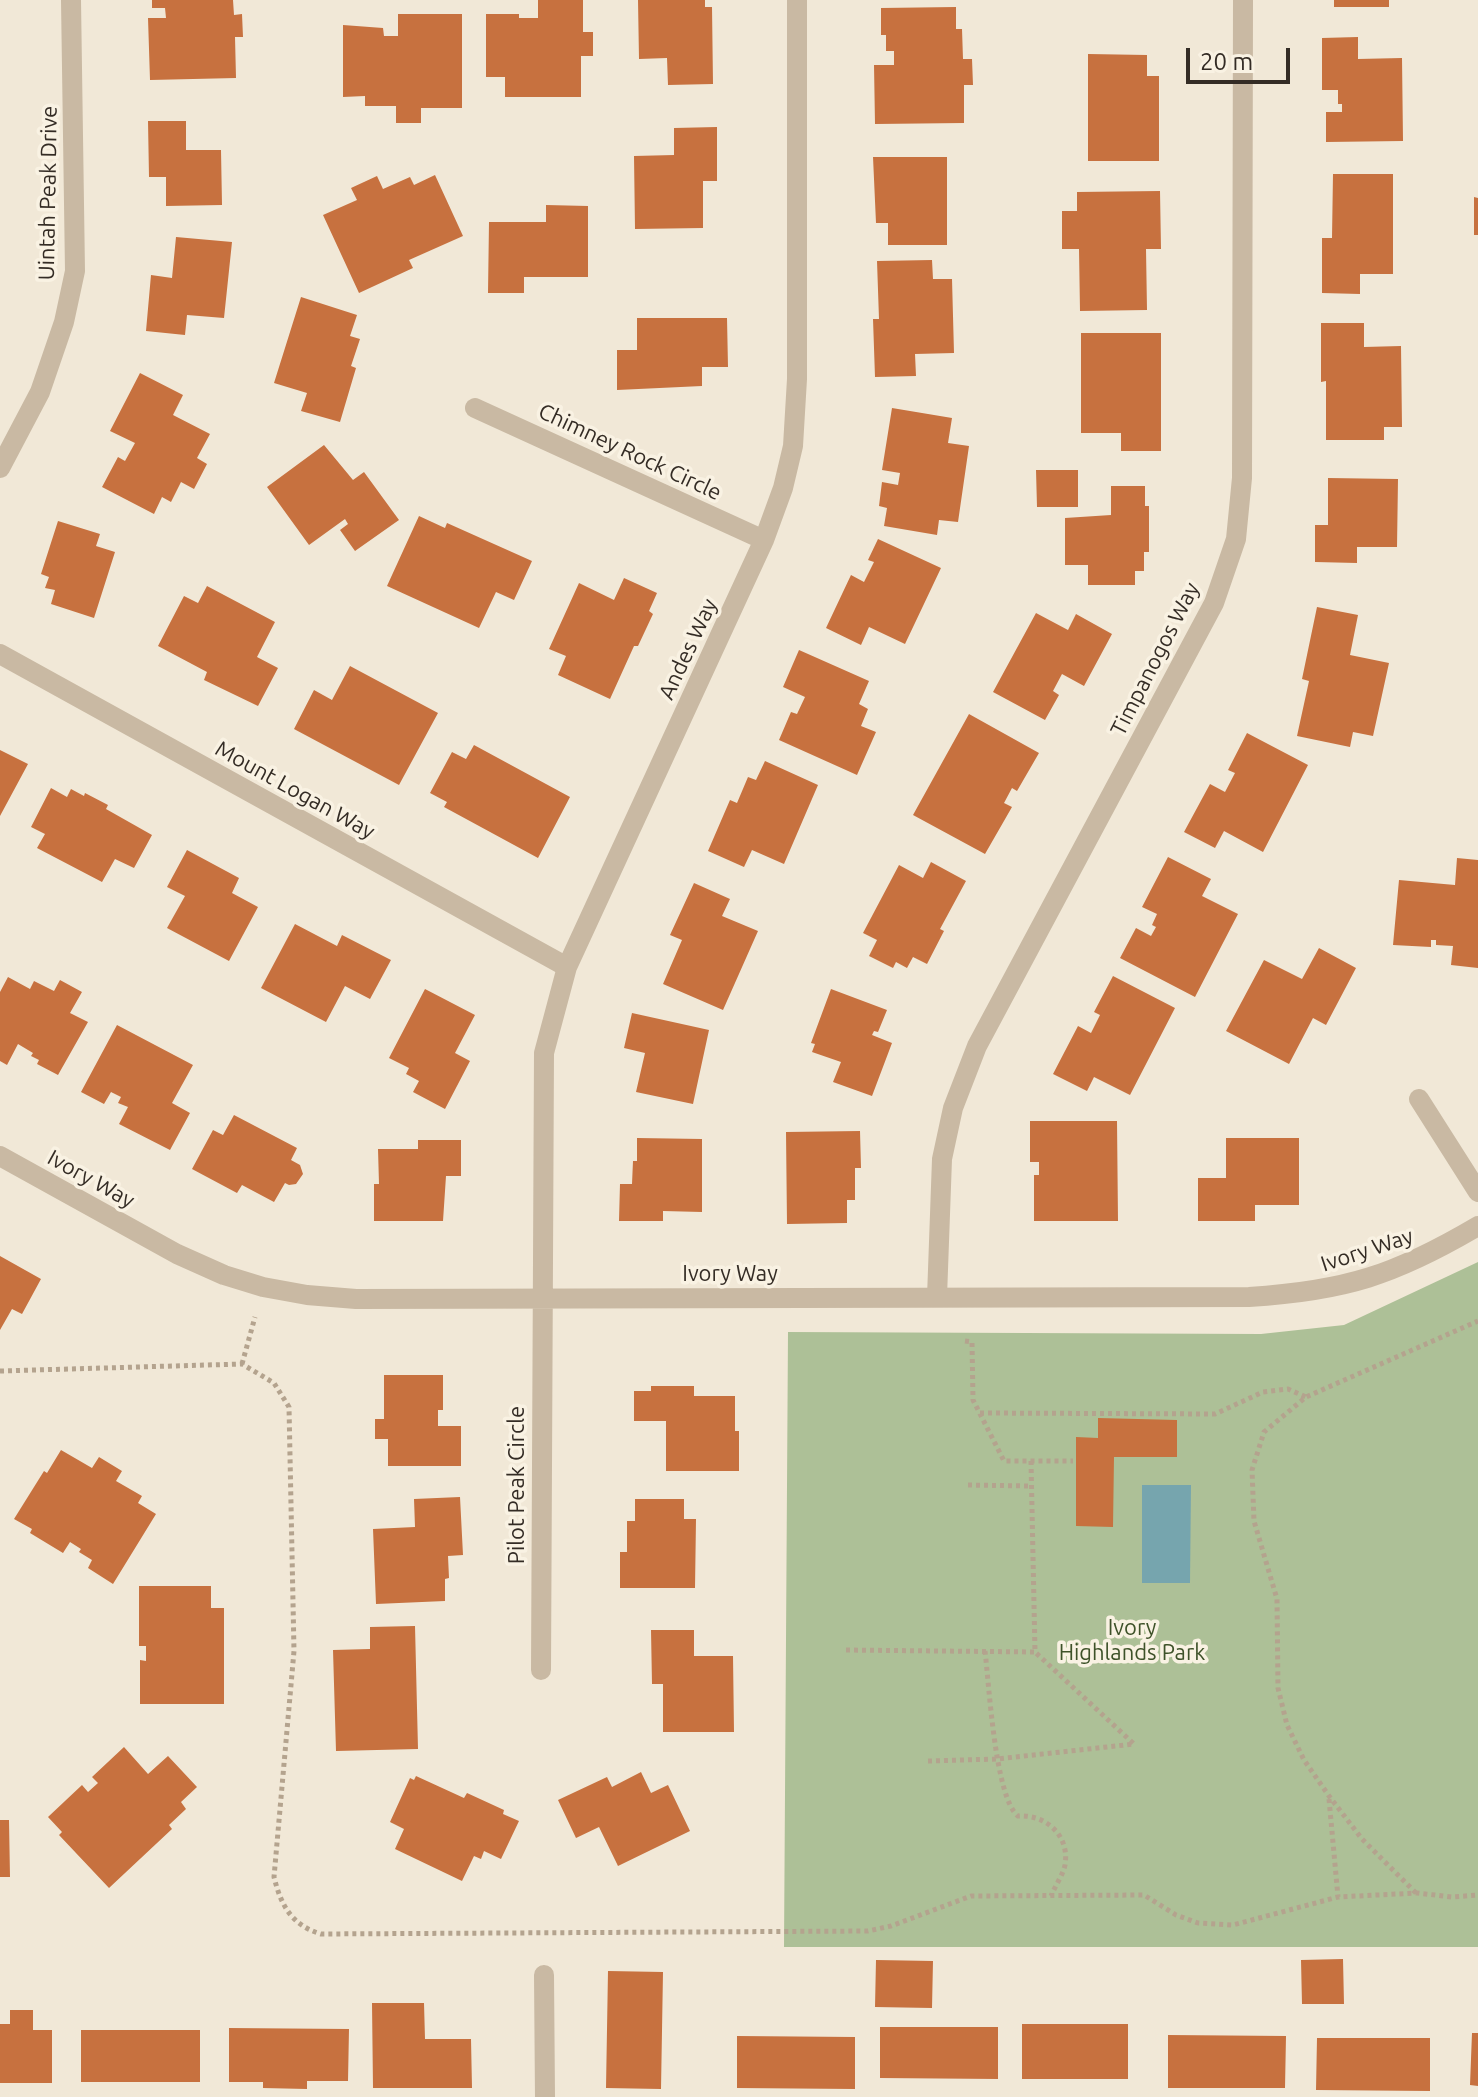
<!DOCTYPE html>
<style>
body{margin:0}
#map{position:relative;width:1478px;height:2097px;overflow:hidden;background:#f1e8d7;font-family:Ubuntu,sans-serif}
canvas{display:block}
.scale{position:absolute;left:1186px;top:48px;width:104px;height:36px;box-sizing:border-box;border:4px solid #342c25;border-top:0;padding-left:10px;font-size:24px;line-height:28px;white-space:nowrap;color:#342c25;-webkit-text-stroke:6px #f9f2e3;paint-order:stroke}
</style>
<div id="map">
<canvas width="1478" height="2097"></canvas>
<div class="scale">20 m</div>
</div>
<script>
const ctx = document.querySelector('canvas').getContext('2d');
ctx.lineJoin = 'round';
function fillPath(path, color) {
  ctx.fillStyle = color;
  ctx.fill(path, 'evenodd');
}
function stroke(path, color, width, dash) {
  ctx.strokeStyle = color;
  ctx.lineWidth = width;
  ctx.lineCap = dash ? 'butt' : 'round';
  ctx.setLineDash(dash || []);
  ctx.stroke(path);
}
function write(font, color, halo, rows, align = 'center') {
  ctx.font = font + ' Ubuntu,sans-serif';
  ctx.lineWidth = 7;
  ctx.setLineDash([]);
  ctx.textBaseline = 'middle';
  ctx.strokeStyle = halo;
  ctx.fillStyle = color;
  for (const [text, x, y, turn = 0] of rows) {
    ctx.save();
    ctx.translate(x, y);
    ctx.rotate((+turn || 0) * Math.PI / 180);
    ctx.textAlign = isNaN(turn) ? turn : align;
    if (halo) ctx.strokeText(text, 0, 0);
    ctx.fillText(text, 0, 0);
    ctx.restore();
  }
}
fillPath(new Path2D(`
 M 1478,1262 L 1478,1947 L 784,1947 L 788,1332 L 1261,1334 L 1344,1325 Z`), '#adc097');
fillPath(new Path2D(`
 M 1142,1485 L 1191,1485 L 1190,1583 L 1142,1583 Z`), '#76a5ae');
fillPath(new Path2D(`
 M 152,0 L 233,0 L 234,15 L 242,14 L 243,37 L 235,37 L 236,78 L 150,80 L 148,18 L 166,18 L 165,8 L 152,8 Z
 M 538,0 L 583,0 L 583,32 L 593,32 L 593,56 L 581,56 L 581,97 L 505,97 L 505,77 L 486,77 L 486,14 L 519,14 L 519,18 L 538,18 Z
 M 638,0 L 705,0 L 705,7 L 712,7 L 713,84 L 668,85 L 667,58 L 639,59 Z
 M 1334,0 L 1389,0 L 1389,7 L 1334,7 Z
 M 956,7 L 956,29 L 962,29 L 963,59 L 972,59 L 973,85 L 964,85 L 964,123 L 875,124 L 874,65 L 894,65 L 894,51 L 886,51 L 886,35 L 881,35 L 881,8 Z
 M 398,14 L 462,14 L 462,108 L 421,108 L 421,123 L 396,123 L 396,106 L 365,106 L 365,96 L 343,97 L 343,25 L 383,28 L 384,36 L 398,36 Z
 M 1358,37 L 1358,59 L 1402,58 L 1403,141 L 1326,142 L 1326,112 L 1342,112 L 1342,104 L 1338,104 L 1338,90 L 1322,90 L 1322,38 Z
 M 1088,54 L 1147,55 L 1147,76 L 1159,76 L 1159,161 L 1088,161 Z
 M 148,121 L 186,121 L 186,150 L 221,150 L 222,205 L 166,206 L 166,177 L 149,177 Z
 M 717,127 L 717,181 L 703,181 L 703,228 L 635,229 L 634,156 L 674,155 L 674,128 Z
 M 873,157 L 947,157 L 947,245 L 888,245 L 888,223 L 876,223 Z
 M 1333,174 L 1393,174 L 1393,274 L 1360,274 L 1360,294 L 1322,293 L 1322,238 L 1332,238 Z
 M 435,175 L 463,236 L 409,260 L 413,268 L 359,293 L 323,215 L 357,200 L 351,188 L 377,176 L 383,189 L 410,177 L 414,185 Z
 M 1160,191 L 1161,249 L 1146,249 L 1147,310 L 1080,311 L 1079,249 L 1062,249 L 1062,211 L 1077,211 L 1077,192 Z
 M 1474,197 L 1478,198 L 1478,235 L 1474,235 Z
 M 546,205 L 588,206 L 588,277 L 524,277 L 524,293 L 488,293 L 489,222 L 546,222 Z
 M 176,237 L 232,242 L 224,318 L 187,315 L 185,335 L 146,331 L 151,275 L 172,278 Z
 M 932,260 L 933,279 L 952,279 L 954,353 L 915,354 L 916,376 L 875,377 L 873,319 L 879,319 L 877,261 Z
 M 301,297 L 357,315 L 350,336 L 360,339 L 351,366 L 356,368 L 340,422 L 301,411 L 307,393 L 274,383 Z
 M 637,318 L 727,318 L 728,367 L 702,367 L 702,386 L 617,390 L 617,350 L 637,350 Z
 M 1321,323 L 1364,323 L 1364,347 L 1401,346 L 1402,427 L 1384,427 L 1384,440 L 1326,440 L 1326,381 L 1321,382 Z
 M 1081,333 L 1161,333 L 1161,451 L 1121,451 L 1121,433 L 1081,433 Z
 M 140,373 L 183,395 L 173,415 L 210,434 L 197,458 L 207,464 L 194,489 L 181,482 L 171,502 L 162,497 L 154,514 L 102,487 L 118,457 L 125,461 L 135,443 L 110,431 Z
 M 892,408 L 952,418 L 948,443 L 969,446 L 958,522 L 939,520 L 937,535 L 884,526 L 887,508 L 879,506 L 882,482 L 898,485 L 900,473 L 882,470 Z
 M 324,445 L 353,480 L 364,472 L 399,520 L 355,551 L 340,530 L 348,524 L 345,519 L 309,545 L 267,487 Z
 M 1036,470 L 1078,470 L 1078,507 L 1037,507 Z
 M 1328,478 L 1398,479 L 1397,547 L 1357,547 L 1357,563 L 1315,562 L 1315,525 L 1328,525 Z
 M 1111,486 L 1145,486 L 1145,506 L 1149,506 L 1149,552 L 1144,552 L 1144,571 L 1135,571 L 1135,585 L 1088,585 L 1088,565 L 1065,565 L 1065,518 L 1111,515 Z
 M 419,516 L 445,528 L 447,523 L 532,561 L 514,600 L 496,592 L 479,628 L 387,586 Z
 M 58,521 L 100,534 L 96,546 L 115,552 L 94,618 L 51,604 L 55,590 L 45,588 L 49,577 L 41,574 Z
 M 878,539 L 941,568 L 905,644 L 869,627 L 861,645 L 826,628 L 851,575 L 864,582 L 874,562 L 868,560 Z
 M 624,578 L 657,593 L 649,611 L 653,614 L 638,646 L 634,646 L 610,699 L 558,675 L 566,656 L 549,649 L 579,583 L 614,600 Z
 M 207,586 L 275,622 L 257,657 L 278,668 L 258,706 L 204,680 L 207,672 L 158,646 L 184,596 L 198,603 Z
 M 1317,607 L 1358,615 L 1350,655 L 1389,663 L 1373,736 L 1353,732 L 1350,747 L 1297,736 L 1309,681 L 1302,679 Z
 M 1036,613 L 1068,630 L 1076,614 L 1112,634 L 1084,686 L 1062,674 L 1053,691 L 1059,695 L 1045,720 L 993,692 Z
 M 799,650 L 869,681 L 859,704 L 868,709 L 861,726 L 876,732 L 857,775 L 779,740 L 791,712 L 797,714 L 805,697 L 783,687 Z
 M 350,666 L 438,713 L 399,785 L 294,729 L 314,690 L 332,700 Z
 M 969,714 L 1039,753 L 1017,791 L 1012,788 L 1004,803 L 1012,807 L 985,854 L 913,815 Z
 M 1247,733 L 1308,765 L 1263,852 L 1224,831 L 1215,848 L 1184,832 L 1210,784 L 1225,792 L 1235,773 L 1228,770 Z
 M 474,745 L 570,797 L 538,858 L 444,807 L 447,802 L 430,793 L 452,752 L 466,759 Z
 M 0,750 L 28,764 L 0,816 Z
 M 765,761 L 818,785 L 784,864 L 752,850 L 744,867 L 708,851 L 730,800 L 737,803 L 748,777 L 756,780 Z
 M 51,788 L 67,797 L 71,789 L 84,796 L 85,793 L 108,805 L 106,809 L 152,835 L 134,868 L 115,859 L 102,882 L 37,848 L 45,834 L 31,827 Z
 M 187,850 L 239,878 L 232,893 L 258,907 L 229,961 L 167,928 L 185,896 L 167,887 Z
 M 1168,857 L 1211,879 L 1202,896 L 1238,914 L 1195,997 L 1120,958 L 1136,928 L 1151,936 L 1156,927 L 1152,925 L 1157,914 L 1142,907 Z
 M 1457,858 L 1478,860 L 1478,968 L 1451,965 L 1453,946 L 1436,945 L 1436,940 L 1431,940 L 1431,947 L 1393,945 L 1399,880 L 1455,885 Z
 M 931,862 L 966,881 L 940,929 L 944,931 L 927,964 L 913,957 L 907,968 L 896,962 L 893,968 L 869,956 L 877,940 L 863,933 L 899,865 L 923,878 Z
 M 694,883 L 730,899 L 722,916 L 758,931 L 723,1010 L 663,984 L 682,940 L 670,935 Z
 M 295,924 L 337,946 L 342,935 L 391,960 L 370,999 L 345,986 L 326,1022 L 261,988 Z
 M 1319,948 L 1356,968 L 1326,1025 L 1313,1018 L 1289,1064 L 1226,1031 L 1264,960 L 1302,979 Z
 M 1113,976 L 1175,1008 L 1130,1095 L 1094,1077 L 1087,1091 L 1053,1074 L 1078,1026 L 1091,1033 L 1100,1015 L 1094,1012 Z
 M 8,977 L 30,989 L 34,981 L 54,991 L 60,980 L 82,992 L 70,1013 L 88,1022 L 58,1075 L 37,1064 L 39,1060 L 31,1056 L 33,1053 L 18,1044 L 7,1065 L 0,1061 L 0,992 Z
 M 425,989 L 475,1015 L 455,1053 L 470,1061 L 445,1109 L 413,1092 L 419,1081 L 406,1074 L 409,1068 L 389,1058 Z
 M 831,989 L 887,1010 L 878,1032 L 874,1031 L 872,1035 L 892,1043 L 872,1096 L 833,1082 L 841,1062 L 812,1052 L 815,1044 L 811,1043 Z
 M 632,1013 L 709,1030 L 693,1104 L 636,1092 L 645,1053 L 624,1048 Z
 M 117,1025 L 193,1065 L 172,1103 L 190,1113 L 170,1150 L 119,1124 L 128,1107 L 118,1103 L 121,1097 L 111,1092 L 104,1104 L 81,1092 Z
 M 234,1115 L 297,1148 L 291,1160 L 300,1165 L 303,1174 L 296,1184 L 289,1185 L 285,1183 L 274,1202 L 242,1185 L 237,1193 L 192,1169 L 213,1130 L 223,1135 Z
 M 1030,1121 L 1117,1121 L 1118,1221 L 1034,1221 L 1034,1175 L 1039,1175 L 1039,1162 L 1030,1162 Z
 M 860,1131 L 861,1168 L 855,1168 L 855,1200 L 847,1200 L 847,1223 L 787,1224 L 786,1132 Z
 M 637,1138 L 702,1139 L 702,1212 L 663,1211 L 663,1221 L 619,1221 L 620,1184 L 632,1184 L 633,1161 L 637,1161 Z
 M 1226,1138 L 1299,1138 L 1299,1205 L 1255,1205 L 1255,1221 L 1198,1221 L 1198,1178 L 1226,1178 Z
 M 418,1140 L 461,1140 L 461,1176 L 446,1176 L 443,1221 L 374,1221 L 374,1184 L 379,1184 L 378,1149 L 418,1149 Z
 M 0,1256 L 41,1279 L 22,1314 L 12,1309 L 0,1330 Z
 M 384,1375 L 443,1375 L 443,1410 L 438,1410 L 438,1426 L 461,1426 L 461,1466 L 388,1466 L 388,1439 L 375,1439 L 375,1419 L 384,1419 Z
 M 651,1386 L 694,1386 L 694,1396 L 735,1396 L 735,1431 L 739,1431 L 739,1471 L 666,1471 L 666,1421 L 634,1421 L 634,1391 L 651,1391 Z
 M 1098,1418 L 1177,1420 L 1177,1457 L 1114,1457 L 1113,1527 L 1076,1526 L 1076,1437 L 1098,1438 Z
 M 61,1450 L 92,1468 L 99,1457 L 122,1471 L 116,1481 L 142,1496 L 138,1503 L 156,1514 L 113,1584 L 88,1568 L 92,1560 L 79,1552 L 81,1549 L 70,1542 L 63,1553 L 30,1533 L 32,1529 L 14,1519 L 44,1471 L 47,1473 Z
 M 460,1497 L 463,1555 L 448,1556 L 449,1578 L 445,1579 L 445,1601 L 376,1604 L 373,1529 L 415,1527 L 414,1499 Z
 M 635,1499 L 684,1499 L 684,1519 L 696,1519 L 695,1588 L 620,1588 L 620,1552 L 627,1552 L 627,1521 L 635,1521 Z
 M 139,1586 L 211,1586 L 211,1608 L 224,1608 L 224,1704 L 140,1704 L 140,1660 L 146,1661 L 146,1646 L 139,1646 Z
 M 415,1626 L 418,1749 L 336,1751 L 333,1650 L 370,1649 L 370,1627 Z
 M 651,1630 L 694,1630 L 694,1656 L 733,1656 L 734,1732 L 663,1732 L 663,1684 L 652,1684 Z
 M 124,1747 L 148,1774 L 168,1756 L 197,1787 L 181,1802 L 186,1809 L 169,1825 L 172,1829 L 109,1888 L 59,1835 L 62,1832 L 48,1817 L 82,1785 L 88,1792 L 98,1783 L 92,1777 Z
 M 641,1772 L 651,1793 L 668,1785 L 690,1831 L 618,1866 L 599,1827 L 576,1838 L 558,1800 L 607,1777 L 612,1787 Z
 M 416,1776 L 464,1798 L 467,1793 L 504,1810 L 503,1814 L 519,1821 L 501,1859 L 484,1851 L 481,1859 L 474,1856 L 462,1881 L 395,1849 L 404,1829 L 390,1822 L 410,1778 L 414,1780 Z
 M 0,1820 L 9,1820 L 10,1877 L 0,1877 Z
 M 1343,1959 L 1344,2004 L 1302,2004 L 1301,1960 Z
 M 876,1960 L 933,1961 L 932,2008 L 875,2007 Z
 M 608,1971 L 663,1972 L 661,2089 L 606,2088 Z
 M 372,2003 L 424,2003 L 425,2039 L 471,2039 L 472,2088 L 373,2088 Z
 M 10,2010 L 33,2010 L 33,2030 L 52,2030 L 52,2083 L 0,2083 L 0,2024 L 10,2024 Z
 M 1022,2024 L 1128,2024 L 1128,2079 L 1022,2079 Z
 M 880,2027 L 998,2027 L 998,2079 L 880,2078 Z
 M 229,2028 L 349,2029 L 348,2081 L 307,2081 L 307,2089 L 263,2088 L 263,2082 L 229,2082 Z
 M 81,2030 L 200,2030 L 200,2082 L 81,2082 Z
 M 1472,2033 L 1478,2033 L 1478,2086 L 1470,2085 Z
 M 1168,2035 L 1286,2036 L 1285,2088 L 1168,2088 Z
 M 737,2036 L 855,2037 L 855,2089 L 737,2088 Z
 M 1317,2038 L 1430,2038 L 1430,2091 L 1316,2090 Z`), '#c7713f');
stroke(new Path2D(`
 M 965,1341 L 972,1342 L 973,1400 L 1004,1461 L 1073,1461
 M 242,1364 L 255,1317
 M 0,1371 L 242,1364 L 274,1383 L 289,1407 L 294,1651 L 274,1877 C 281,1905 291,1925 321,1934 L 868,1931 L 891,1926 L 971,1896 L 1144,1895 L 1176,1915 L 1198,1923 L 1233,1925 L 1338,1897 L 1417,1893 L 1452,1897 L 1478,1895
 M 980,1413 L 1215,1414 L 1263,1392 L 1288,1389 L 1306,1397
 M 968,1485 L 1031,1486
 M 846,1650 L 1035,1652 L 1031,1461
 M 985,1651 C 989,1683 995,1798 1018,1816 C 1045,1814 1070,1835 1065,1865 C 1063,1875 1055,1886 1051,1896
 M 928,1761 L 997,1759 L 1134,1744 L 1035,1652
 M 1329,1799 L 1338,1897
 M 1416,1893 L 1362,1839 L 1329,1796 L 1304,1760 L 1287,1725 L 1278,1688 L 1277,1599 L 1254,1521 L 1252,1470 L 1264,1432 L 1306,1397 L 1478,1321`), '#b4a38e', 5, [4, 4]);
stroke(new Path2D(`
 M 475,408 L 764,540
 M 0,468 L 40,392 L 64,322 L 75,271 L 71,0
 M 0,654 L 567,967
 M 1419,1099 L 1478,1192
 M 0,1156 L 177,1254 L 224,1275 L 263,1287 L 307,1295 L 356,1299 L 1249,1297 C 1345,1291 1395,1275 1478,1226
 M 937,1297 L 942,1159 L 953,1108 L 977,1046 L 1214,603 L 1236,539 L 1242,478 L 1243,0
 M 541,1670 L 544,1053 L 567,967 L 764,540 L 783,488 L 793,446 L 797,379 L 797,0
 M 544,1975 L 545,2097`), '#c9b9a3', 20);
write('22px', '#342c25', '#f9f2e3', [
 ["Uintah Peak Drive",48,193,-89],
 ["Chimney Rock Circle",630,452,25],
 ["Andes Way",688,649,-65],
 ["Timpanogos Way",1155,659,-63],
 ["Mount Logan Way",295,790,29],
 ["Ivory Way",91,1179,29],
 ["Ivory Way",1367,1250,-18],
 ["Ivory Way",730,1274],
 ["Pilot Peak Circle",517,1485,-90]
]);
write('22px', '#3e5229', '#f9f2e3', [
 ["Ivory",1132,1628],
 ["Highlands Park",1132,1653]
]);
</script>
